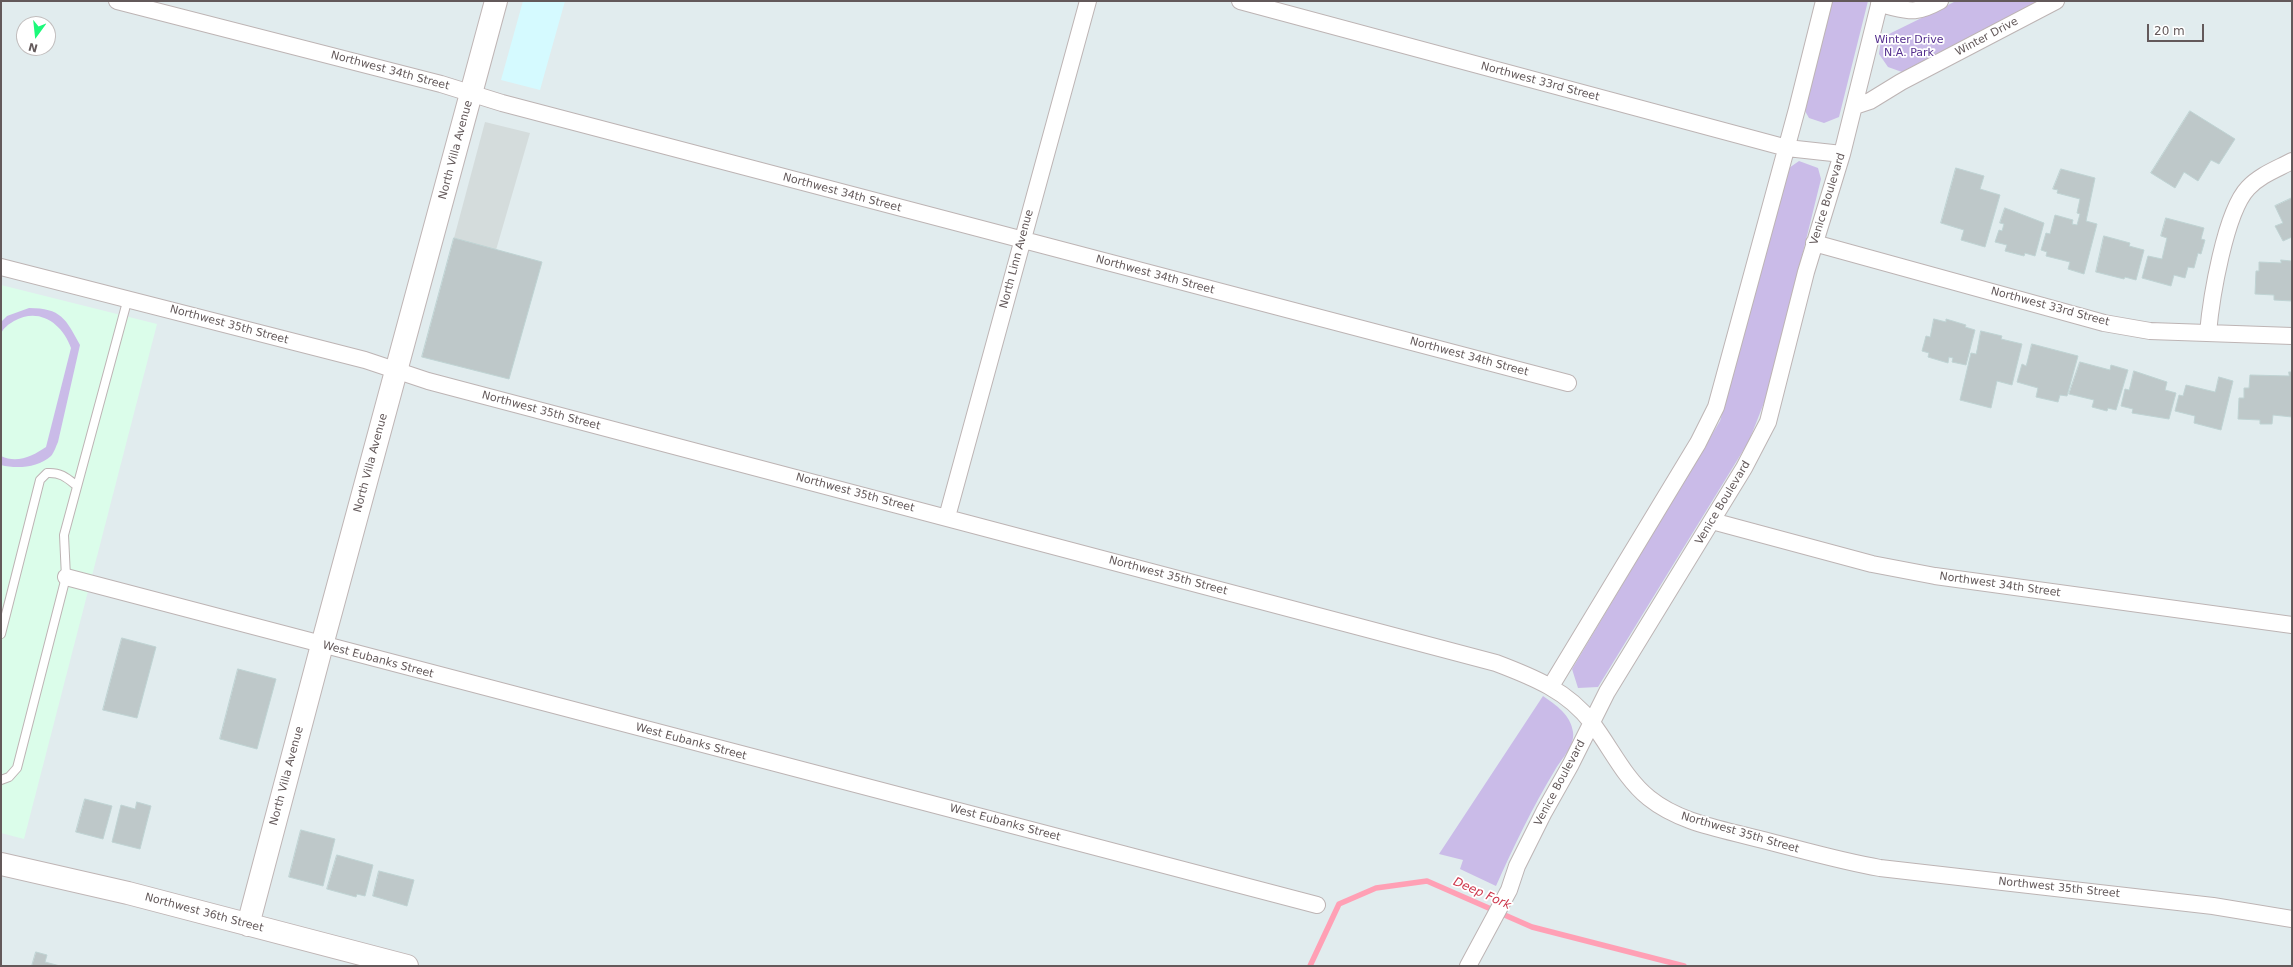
<!DOCTYPE html>
<style>
body{margin:0}
#map{position:relative;width:2293px;height:967px;overflow:hidden;background:#e1ecee;font-family:"DejaVu Sans",sans-serif}
canvas{display:block}
.frame{position:absolute;inset:0;border:2px solid #63595a;pointer-events:none}
.north{position:absolute;left:16px;top:16px;width:40px;height:40px;box-sizing:border-box;background:#fff;border:1px solid #c1bdbd;border-radius:50%;rotate:195deg;font-size:11px;font-weight:700;line-height:16px;text-align:center;color:#63595a}
.north::after{content:'';display:block;margin:auto;width:14px;height:18px;background:#1cf97a;clip-path:polygon(50% 0,100% 100%,50% 72%,0 100%)}
.scale{position:absolute;left:2147px;top:24px;width:57px;height:18px;box-sizing:border-box;border:2px solid #63595a;border-top:0;padding-left:5px;font-size:12px;line-height:14px;white-space:nowrap;color:#63595a;-webkit-text-stroke:3px #fff;paint-order:stroke}
</style>
<div id="map">
<canvas width="2293" height="967"></canvas>
<div class="frame"></div>
<div class="north">N</div>
<div class="scale">20 m</div>
</div>
<script>
const ctx = document.querySelector('canvas').getContext('2d');
ctx.lineJoin = 'round';
function fillPath(path, color) {
  ctx.fillStyle = color;
  ctx.fill(path, 'evenodd');
}
function stroke(path, color, width, dash) {
  ctx.strokeStyle = color;
  ctx.lineWidth = width;
  ctx.lineCap = dash ? 'butt' : 'round';
  ctx.setLineDash(dash || []);
  ctx.stroke(path);
}
function write(font, color, halo, rows, align = 'center') {
  ctx.font = font + ' "DejaVu Sans",sans-serif';
  ctx.lineWidth = 3.5;
  ctx.setLineDash([]);
  ctx.textBaseline = 'middle';
  ctx.strokeStyle = halo;
  ctx.fillStyle = color;
  for (const [text, x, y, turn = 0] of rows) {
    ctx.save();
    ctx.translate(x, y);
    ctx.rotate((+turn || 0) * Math.PI / 180);
    ctx.textAlign = isNaN(turn) ? turn : align;
    if (halo) ctx.strokeText(text, 0, 0);
    ctx.fillText(text, 0, 0);
    ctx.restore();
  }
}
fillPath(new Path2D(`
 M 523,1 L 565,1 L 540,90 L 501,80 Z`), '#d5faff');
fillPath(new Path2D(`
 M 485,122 L 530,133 L 496,250 L 454,238 Z`), '#d4dcdc');
fillPath(new Path2D(`
 M 1,285 L 157,324 L 24,839 L 1,833 Z`), '#dbfdea');
fillPath(new Path2D(`
 M 1832,1 L 1868,1 L 1839,117 L 1824,123 L 1809,118 L 1805,111 Z
 M 1956,1 L 2038,1 L 1902,72 L 1888,67 L 1879,54 L 1881,40 L 1891,33 Z
 M 1799,161 L 1818,168 L 1821,179 L 1769,390 L 1749,441 L 1598,687 L 1578,688 L 1572,669 L 1720,421 L 1789,168 Z
 M 29,308 C 61,308 66,319 80,345 L 58,442 C 56,446 54,453 51,456 C 38,468 16,469 1,465 L 1,456 C 17,464 33,456 46,447 L 71,348 C 62,323 39,307 14,321 C 9,324 3,328 1,334 L 1,322 L 7,316 Z
 M 1543,696 C 1556,705 1571,715 1573,732 C 1575,746 1562,758 1555,770 C 1532,808 1514,846 1496,886 L 1460,869 L 1463,860 L 1439,854 Z`), '#cabbe8');
stroke(new Path2D(`
 M 1310,966 L 1339,904 L 1376,888 L 1427,881 L 1532,927 L 1684,966`), '#ffa0b5', 5.5);
const building = new Path2D(`
 M 2190,111 L 2235,139 L 2219,164 L 2211,160 L 2198,181 L 2184,172 L 2175,188 L 2151,173 Z
 M 1956,168 L 1984,176 L 1980,189 L 2000,195 L 1985,247 L 1961,240 L 1964,230 L 1941,223 Z
 M 2061,169 L 2095,178 L 2086,221 L 2097,224 L 2084,274 L 2068,269 L 2070,262 L 2046,256 L 2047,252 L 2041,250 L 2046,233 L 2050,234 L 2055,215 L 2073,220 L 2072,224 L 2077,225 L 2080,214 L 2077,213 L 2080,199 L 2057,193 L 2058,190 L 2053,189 Z
 M 2292,198 L 2292,237 L 2283,241 L 2275,226 L 2283,223 L 2275,206 Z
 M 2005,208 L 2044,223 L 2035,256 L 2025,253 L 2024,256 L 2005,251 L 2007,245 L 1995,242 L 1999,230 L 2002,231 L 2004,224 L 2000,223 Z
 M 2166,218 L 2204,228 L 2201,239 L 2205,240 L 2201,254 L 2198,253 L 2194,268 L 2188,267 L 2185,278 L 2174,275 L 2171,286 L 2142,278 L 2148,256 L 2162,259 L 2167,238 L 2161,236 Z
 M 2104,236 L 2130,243 L 2129,246 L 2144,250 L 2136,280 L 2125,277 L 2124,279 L 2096,272 Z
 M 454,238 L 542,262 L 509,379 L 422,357 Z
 M 2281,260 L 2291,261 L 2292,301 L 2274,300 L 2274,295 L 2255,294 L 2256,271 L 2259,271 L 2259,262 L 2281,263 Z
 M 1934,319 L 1946,322 L 1946,319 L 1966,325 L 1965,327 L 1975,330 L 1966,365 L 1952,362 L 1953,358 L 1949,357 L 1948,363 L 1928,357 L 1929,353 L 1922,351 L 1926,336 L 1930,337 Z
 M 1981,331 L 2002,336 L 2001,339 L 2022,344 L 2012,385 L 1997,381 L 1991,408 L 1960,400 L 1971,353 L 1976,354 Z
 M 2032,344 L 2078,356 L 2067,396 L 2060,395 L 2058,402 L 2036,397 L 2038,388 L 2017,382 L 2022,364 L 2026,366 Z
 M 2080,362 L 2110,370 L 2111,365 L 2128,370 L 2116,410 L 2108,408 L 2107,411 L 2092,407 L 2094,400 L 2069,394 Z
 M 2134,371 L 2167,382 L 2165,390 L 2176,393 L 2169,419 L 2132,413 L 2133,409 L 2121,406 L 2125,389 L 2129,390 Z
 M 2289,372 L 2292,372 L 2292,417 L 2273,415 L 2272,424 L 2260,424 L 2260,420 L 2238,419 L 2239,398 L 2244,398 L 2244,388 L 2249,388 L 2250,375 L 2289,376 Z
 M 2219,377 L 2233,381 L 2221,430 L 2194,423 L 2195,416 L 2175,411 L 2179,395 L 2183,396 L 2186,385 L 2215,392 Z
 M 122,638 L 156,647 L 137,718 L 103,710 Z
 M 238,669 L 276,679 L 257,749 L 220,739 Z
 M 85,799 L 112,806 L 103,839 L 76,832 Z
 M 137,802 L 151,806 L 140,849 L 112,842 L 121,805 L 135,809 Z
 M 301,830 L 335,839 L 323,886 L 289,877 Z
 M 337,855 L 373,865 L 365,896 L 357,894 L 356,897 L 327,889 Z
 M 379,871 L 414,880 L 407,906 L 373,896 Z
 M 36,952 L 47,955 L 45,962 L 60,966 L 32,966 Z`);
fillPath(building, '#bec8c9');
stroke(building, '#bfd3d3', 1);
const lane = new Path2D(`
 M 1,634 L 40,480 L 47,473 C 61,472 67,478 77,486
 M 1,780 L 9,777 L 17,768 L 66,577 L 64,535 L 128,298`);
const street = new Path2D(`
 M 117,1 L 441,84 L 502,103 L 1568,383
 M 1240,1 L 1787,148 L 1842,154
 M 1879,4 C 1908,10 1913,16 1940,1
 M 1855,106 L 1870,101 L 1901,82 L 2056,1
 M 1814,243 L 2104,323 L 2150,331 L 2292,336
 M 1,267 L 365,360 L 428,381 L 1496,663 C 1533,677 1568,691 1592,723 C 1611,748 1625,779 1649,798 C 1680,823 1722,829 1759,839 C 1799,849 1839,861 1880,868 L 2213,906 L 2292,919
 M 2208,333 C 2211,299 2225,212 2248,188 C 2260,175 2277,169 2292,161
 M 947,517 L 1088,1
 M 1712,521 L 1872,564 L 1935,576 L 2292,625
 M 66,577 L 1317,905
 M 1551,686 L 1698,443 L 1716,407 L 1797,109 L 1824,1
 M 1468,966 L 1509,890 L 1517,866 L 1544,812 L 1571,764 L 1607,692 L 1744,468 L 1768,422 L 1806,272 L 1842,154 L 1880,1`);
const secondary = new Path2D(`
 M 1,864 L 128,893 L 407,966
 M 248,925 L 322,645 L 496,1`);
stroke(lane, '#bdb4b4', 10);
stroke(street, '#bdb4b4', 18);
stroke(secondary, '#bfb5b5', 24);
stroke(lane, '#fff', 8);
stroke(street, '#fff', 16);
stroke(secondary, '#fff', 22);
write('11px', '#63595a', '#fff', [
 ["Winter Drive",1987,37,-28],
 ["Northwest 34th Street",390,71,15],
 ["Northwest 33rd Street",1540,82,15],
 ["North Villa Avenue",456,150,-75],
 ["Northwest 34th Street",842,193,15],
 ["Venice Boulevard",1828,199,-73],
 ["North Linn Avenue",1017,259,-75],
 ["Northwest 34th Street",1155,275,15],
 ["Northwest 33rd Street",2050,307,15],
 ["Northwest 35th Street",229,325,15],
 ["Northwest 34th Street",1469,357,15],
 ["Northwest 35th Street",541,411,15],
 ["North Villa Avenue",371,463,-75],
 ["Northwest 35th Street",855,493,15],
 ["Venice Boulevard",1723,503,-59],
 ["Northwest 35th Street",1168,576,15],
 ["Northwest 34th Street",2000,585,8],
 ["West Eubanks Street",378,660,15],
 ["West Eubanks Street",691,742,15],
 ["North Villa Avenue",287,776,-75],
 ["Venice Boulevard",1560,783,-62],
 ["West Eubanks Street",1005,823,15],
 ["Northwest 35th Street",1740,833,16],
 ["Northwest 35th Street",2059,888,6],
 ["Northwest 36th Street",204,913,15]
]);
write('11px', '#542e8e', '#fff', [
 ["Winter Drive",1909,40],
 ["N.A. Park",1909,53]
]);
write('italic 12px', '#cd384d', '#fff', [
 ["Deep Fork",1482,894,24]
]);
</script>
